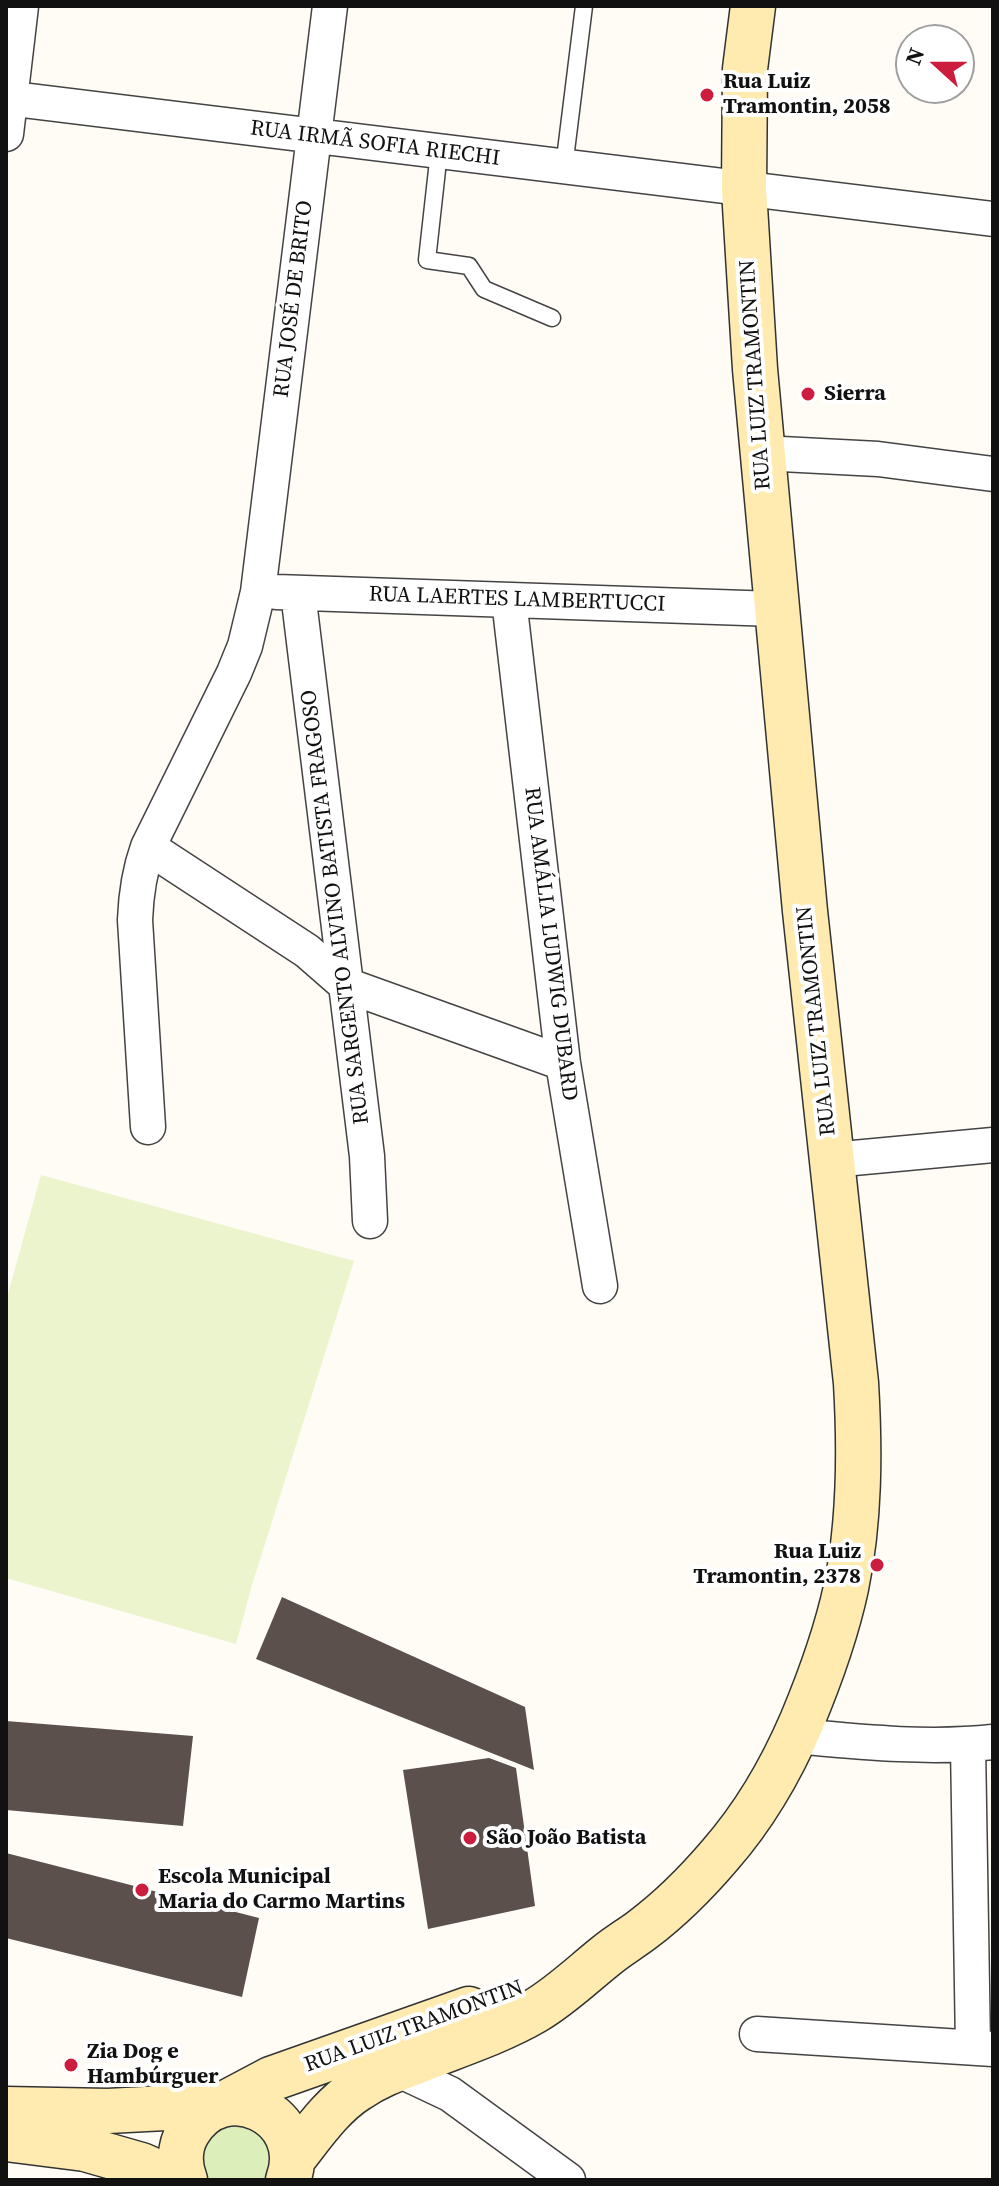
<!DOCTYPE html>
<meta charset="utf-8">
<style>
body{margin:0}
#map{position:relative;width:999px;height:2186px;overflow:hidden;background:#fffcf5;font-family:"Source Serif 4",serif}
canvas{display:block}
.frame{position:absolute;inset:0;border:8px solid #111;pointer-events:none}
.north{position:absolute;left:895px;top:24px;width:80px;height:80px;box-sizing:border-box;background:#fff;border:2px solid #a0a0a0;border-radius:50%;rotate:291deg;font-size:22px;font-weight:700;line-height:32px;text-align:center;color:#111}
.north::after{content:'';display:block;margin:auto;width:28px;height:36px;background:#cd1d3e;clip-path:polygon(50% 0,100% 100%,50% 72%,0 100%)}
</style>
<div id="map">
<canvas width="999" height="2186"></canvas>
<div class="frame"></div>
<div class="north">N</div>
</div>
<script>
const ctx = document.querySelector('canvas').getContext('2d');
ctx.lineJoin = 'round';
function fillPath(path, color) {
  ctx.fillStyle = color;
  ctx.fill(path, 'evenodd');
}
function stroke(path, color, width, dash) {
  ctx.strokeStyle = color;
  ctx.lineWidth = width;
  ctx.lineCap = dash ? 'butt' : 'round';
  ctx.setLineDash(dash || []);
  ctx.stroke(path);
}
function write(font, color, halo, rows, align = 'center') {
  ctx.font = font + ' "Source Serif 4",serif';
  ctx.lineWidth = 8;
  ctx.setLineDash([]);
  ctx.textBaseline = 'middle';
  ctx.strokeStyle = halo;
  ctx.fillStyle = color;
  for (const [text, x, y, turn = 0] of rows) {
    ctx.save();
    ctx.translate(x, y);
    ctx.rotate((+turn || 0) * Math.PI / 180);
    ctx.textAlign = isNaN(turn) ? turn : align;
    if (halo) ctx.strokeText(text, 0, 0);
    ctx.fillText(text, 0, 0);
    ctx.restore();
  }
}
fillPath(new Path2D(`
 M 250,2123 L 274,2150 L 268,2180 L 202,2180 L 199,2144 L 214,2126 Z`), '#dceeba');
fillPath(new Path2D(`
 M 41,1175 L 354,1261 L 252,1585 L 236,1644 L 6,1578 L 6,1301 Z`), '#ecf4cd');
fillPath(new Path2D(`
 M 282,1597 L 525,1707 L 534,1770 L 256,1659 Z
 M 6,1721 L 193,1736 L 183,1826 L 6,1810 Z
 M 489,1758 L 516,1768 L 535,1906 L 428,1929 L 403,1770 Z
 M 6,1853 L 259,1918 L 242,1997 L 6,1938 Z`), '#5b504c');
const lane = new Path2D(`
 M 439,152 L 427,260 L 469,266 L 484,289 L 552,318
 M 564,167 L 584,6`);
const street = new Path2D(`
 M 6,98 L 993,219
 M 6,134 L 21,6
 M 762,453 L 878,459 L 993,474
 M 276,592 L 775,609
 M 298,593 L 367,1156 L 370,1221
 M 509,600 L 563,1063 L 600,1286
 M 148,847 L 307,951 L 346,985 L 563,1063
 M 148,1127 L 135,920 C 136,894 139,872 148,847 L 234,673 L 245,646 L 258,592 L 330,6
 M 832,1160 L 993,1145
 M 796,1736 C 861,1742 928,1749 993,1742
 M 968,1745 L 973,2047
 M 757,2034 L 993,2049
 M 397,2069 L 450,2094 L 568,2180`);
const secondary = new Path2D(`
 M 6,2109 L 108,2111 L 222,2105 L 271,2079 L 469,2009
 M 6,2139 L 85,2149 L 141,2165 L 175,2180
 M 292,2160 C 312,2135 331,2106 358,2089 C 377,2076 397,2069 418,2061 C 458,2045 499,2032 535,2011 C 562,1995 583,1974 607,1955 C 618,1946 630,1939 642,1930 C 670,1909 697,1882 720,1855 C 755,1815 781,1770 802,1721 C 820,1678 836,1634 846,1588 C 860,1521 860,1451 856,1383 L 805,911 L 755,369 L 744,190 L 745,69 L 753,6
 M 185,2180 C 179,2164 179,2147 188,2132 C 223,2072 312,2115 288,2180`);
stroke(lane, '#444', 19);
stroke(street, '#444', 37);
stroke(secondary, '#333', 47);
stroke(lane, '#fff', 16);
stroke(street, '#fff', 34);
stroke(secondary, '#ffebb0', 44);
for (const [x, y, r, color] of [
 [707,95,8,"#cd1d3e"],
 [808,394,8,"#cd1d3e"],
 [877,1565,8,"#cd1d3e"],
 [470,1838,8,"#cd1d3e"],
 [142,1890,8,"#cd1d3e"],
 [71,2065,8,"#cd1d3e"]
]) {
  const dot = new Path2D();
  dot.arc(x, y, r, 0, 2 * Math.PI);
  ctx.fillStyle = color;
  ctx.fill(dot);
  stroke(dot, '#fff', 3);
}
write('bold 22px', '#111', '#fff', [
 ["Rua Luiz",723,82],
 ["Tramontin, 2058",723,107],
 ["Sierra",824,394],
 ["Rua Luiz",861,1552,"right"],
 ["Tramontin, 2378",861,1577,"right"],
 ["São João Batista",486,1838],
 ["Escola Municipal",158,1877],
 ["Maria do Carmo Martins",158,1902],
 ["Zia Dog e",87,2052],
 ["Hambúrguer",87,2077]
], 'left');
write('22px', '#111', '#fff', [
 ["RUA IRMÃ SOFIA RIECHI",375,144,7],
 ["RUA JOSÉ DE BRITO",294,299,-83],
 ["RUA LUIZ TRAMONTIN",756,375,-94],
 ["RUA LAERTES LAMBERTUCCI",517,600,2],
 ["RUA SARGENTO ALVINO BATISTA FRAGOSO",336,907,-97],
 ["RUA AMÁLIA LUDWIG DUBARD",550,944,83],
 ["RUA LUIZ TRAMONTIN",817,1021,-96],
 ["RUA LUIZ TRAMONTIN",414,2027,-20]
]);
</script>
